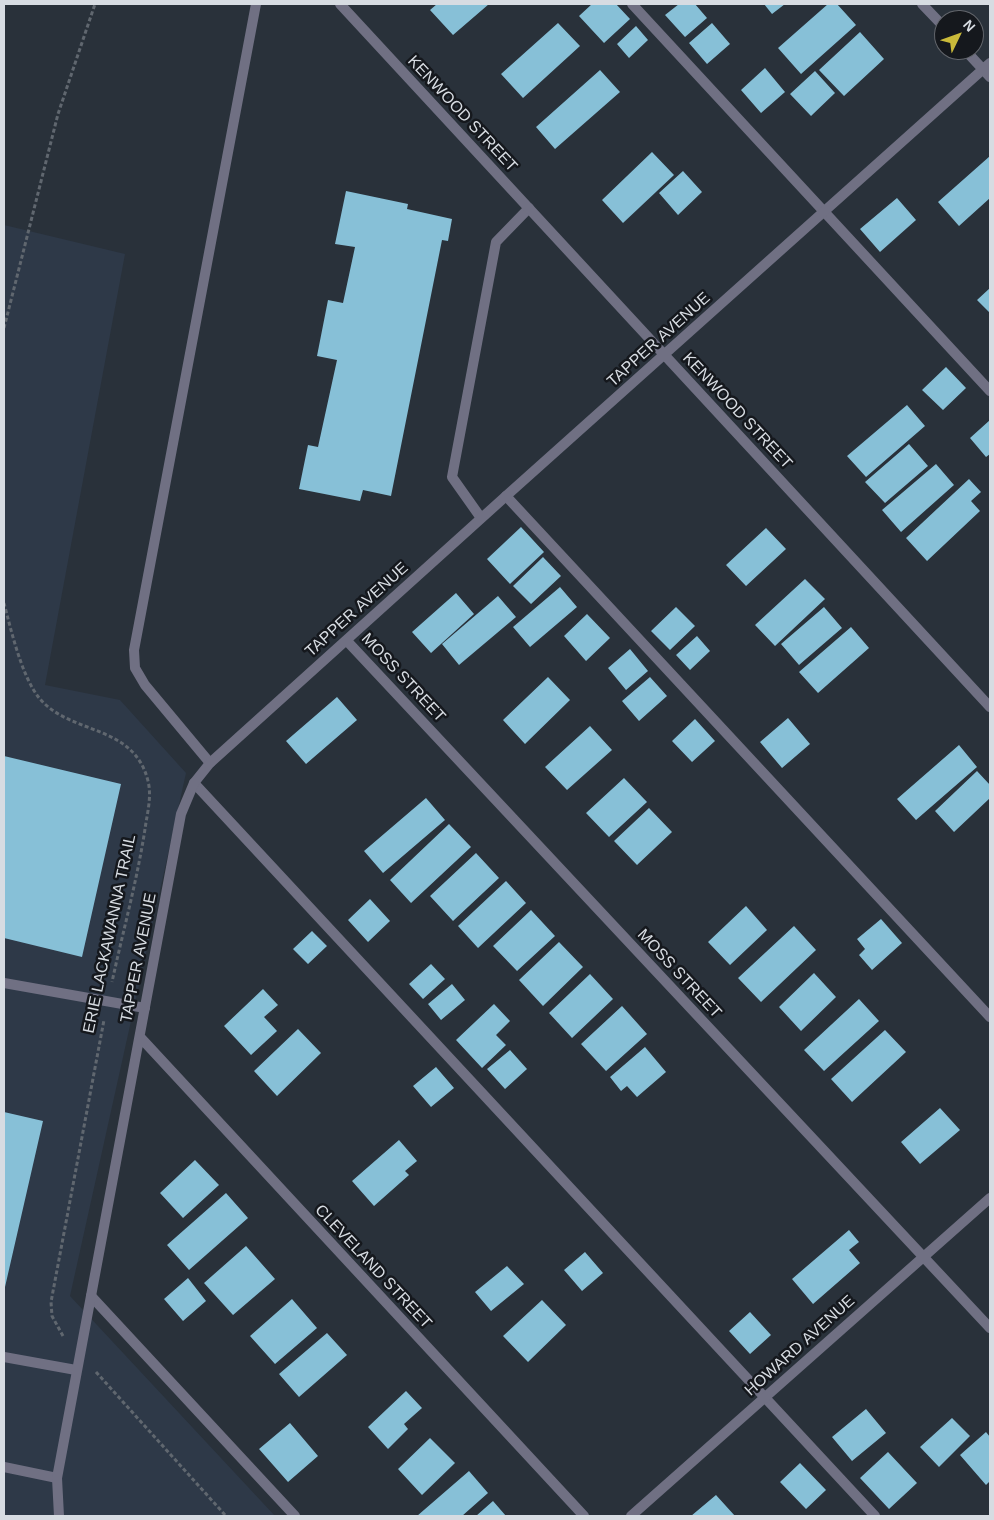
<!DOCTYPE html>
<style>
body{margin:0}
#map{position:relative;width:994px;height:1520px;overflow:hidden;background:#29313a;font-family:Helvetica,sans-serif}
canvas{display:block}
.frame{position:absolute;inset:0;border:5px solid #d7dce2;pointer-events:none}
.north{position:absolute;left:934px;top:10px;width:50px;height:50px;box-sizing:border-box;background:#15181d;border:1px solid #63666c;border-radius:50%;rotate:48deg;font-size:14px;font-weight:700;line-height:20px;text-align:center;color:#d7dce2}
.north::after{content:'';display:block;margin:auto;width:18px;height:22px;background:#caba3a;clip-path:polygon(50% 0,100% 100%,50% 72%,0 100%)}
</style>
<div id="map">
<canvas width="994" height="1520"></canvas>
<div class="frame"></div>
<div class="north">N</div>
</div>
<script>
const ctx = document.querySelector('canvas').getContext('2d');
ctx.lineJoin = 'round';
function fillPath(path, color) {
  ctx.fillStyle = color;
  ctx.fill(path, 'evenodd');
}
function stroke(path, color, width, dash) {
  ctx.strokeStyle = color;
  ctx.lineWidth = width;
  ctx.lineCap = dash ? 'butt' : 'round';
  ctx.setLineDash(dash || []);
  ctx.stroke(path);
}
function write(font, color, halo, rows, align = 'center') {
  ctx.font = font + ' Helvetica,sans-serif';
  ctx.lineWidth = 5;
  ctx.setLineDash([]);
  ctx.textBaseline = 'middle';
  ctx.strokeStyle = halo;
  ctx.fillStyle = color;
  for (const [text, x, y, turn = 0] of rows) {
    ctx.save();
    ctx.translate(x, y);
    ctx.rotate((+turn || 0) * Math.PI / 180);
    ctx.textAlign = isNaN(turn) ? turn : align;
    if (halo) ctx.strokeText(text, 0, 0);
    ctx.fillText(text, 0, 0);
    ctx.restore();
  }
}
fillPath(new Path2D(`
 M 4,225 L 125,254 L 45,685 L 120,700 L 186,773 L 70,1296 L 275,1516 L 4,1516 Z`), '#2e3948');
fillPath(new Path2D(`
 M 437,4 L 489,4 L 453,35 L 430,10 Z
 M 592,4 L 616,4 L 630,19 L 604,43 L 579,16 Z
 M 679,4 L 695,4 L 707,18 L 685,37 L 665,15 Z
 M 764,4 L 785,4 L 772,14 Z
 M 828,4 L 837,4 L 856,25 L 801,74 L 778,48 Z
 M 558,23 L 580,46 L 523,98 L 501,74 Z
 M 712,23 L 730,44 L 707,64 L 689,43 Z
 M 636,26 L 648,40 L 629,58 L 617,44 Z
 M 860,32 L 884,59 L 844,96 L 819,70 Z
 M 765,68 L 785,92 L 761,113 L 741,90 Z
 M 600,70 L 620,92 L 555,149 L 536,127 Z
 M 815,71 L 835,93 L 811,116 L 790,94 Z
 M 652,152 L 674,175 L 623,223 L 602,200 Z
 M 990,156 L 990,198 L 959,226 L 938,202 Z
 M 683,171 L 702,192 L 678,215 L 659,193 Z
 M 346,191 L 408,204 L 407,209 L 452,219 L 448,241 L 442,240 L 391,496 L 363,490 L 360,501 L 299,489 L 308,445 L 318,447 L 337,360 L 317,356 L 328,300 L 343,303 L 355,247 L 335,244 Z
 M 897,198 L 916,220 L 880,252 L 860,229 Z
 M 990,288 L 990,311 L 989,312 L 977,300 Z
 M 946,367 L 966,388 L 943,410 L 922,390 Z
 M 907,405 L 925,426 L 866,477 L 847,456 Z
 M 990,420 L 990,454 L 986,457 L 970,438 Z
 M 909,444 L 928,466 L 885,503 L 865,482 Z
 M 936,464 L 954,485 L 901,532 L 882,510 Z
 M 969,479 L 981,492 L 971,501 L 980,511 L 927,561 L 906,538 Z
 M 521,527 L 544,552 L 510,584 L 487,559 Z
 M 766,528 L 786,549 L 746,586 L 726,565 Z
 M 543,557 L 561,576 L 531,604 L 513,586 Z
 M 805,579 L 825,599 L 775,646 L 755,625 Z
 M 560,587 L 577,607 L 530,647 L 513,627 Z
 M 456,593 L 474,614 L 431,653 L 412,632 Z
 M 498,596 L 516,617 L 459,665 L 442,644 Z
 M 676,607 L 695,626 L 670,650 L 651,631 Z
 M 824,607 L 842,628 L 799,665 L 781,644 Z
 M 587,614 L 610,638 L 586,661 L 564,636 Z
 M 851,627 L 869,648 L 818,693 L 799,672 Z
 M 697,636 L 710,651 L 690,670 L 676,655 Z
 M 630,649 L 648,671 L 626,690 L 608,668 Z
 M 548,677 L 570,700 L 525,744 L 503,720 Z
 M 650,677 L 667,696 L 639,721 L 622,701 Z
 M 337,697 L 357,720 L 306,764 L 286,741 Z
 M 788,718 L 810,744 L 782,768 L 760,742 Z
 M 695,719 L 715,741 L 692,762 L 672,741 Z
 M 590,726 L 612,750 L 567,790 L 545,767 Z
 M 959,745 L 977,767 L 916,820 L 897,799 Z
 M 4,756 L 121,784 L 82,957 L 4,938 Z
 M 977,771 L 990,785 L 990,798 L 954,832 L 935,811 Z
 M 624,778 L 647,802 L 609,837 L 586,813 Z
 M 426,798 L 445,820 L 383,873 L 364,851 Z
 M 649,808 L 672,832 L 637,865 L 614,841 Z
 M 449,824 L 471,847 L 411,903 L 390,880 Z
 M 476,853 L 499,878 L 453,921 L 430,896 Z
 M 506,881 L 526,903 L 478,948 L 458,926 Z
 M 370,899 L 390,921 L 368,942 L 348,920 Z
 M 746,906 L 767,930 L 730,965 L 708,942 Z
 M 531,910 L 555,936 L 517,971 L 493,946 Z
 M 881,919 L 902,943 L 872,970 L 859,955 L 865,949 L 857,939 Z
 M 794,926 L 816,950 L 761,1002 L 738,978 Z
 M 312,931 L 327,946 L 308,964 L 293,949 Z
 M 559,942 L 583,967 L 543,1006 L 519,980 Z
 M 431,964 L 445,979 L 423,999 L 409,984 Z
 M 814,973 L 836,997 L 801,1031 L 779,1007 Z
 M 590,974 L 613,999 L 572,1038 L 549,1013 Z
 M 452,984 L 465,1000 L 441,1020 L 428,1004 Z
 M 263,989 L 278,1005 L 264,1017 L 277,1031 L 251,1055 L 224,1026 Z
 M 859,999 L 879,1021 L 824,1071 L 804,1050 Z
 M 494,1004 L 510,1021 L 496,1035 L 506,1045 L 482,1068 L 456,1040 Z
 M 622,1006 L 647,1034 L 606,1071 L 581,1044 Z
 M 298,1029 L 321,1053 L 277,1096 L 254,1071 Z
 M 885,1030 L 906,1052 L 852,1102 L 831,1079 Z
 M 645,1047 L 666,1072 L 637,1097 L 627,1086 L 621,1091 L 610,1077 Z
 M 510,1050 L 527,1069 L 505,1089 L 487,1069 Z
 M 436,1067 L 454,1088 L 431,1107 L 413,1086 Z
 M 940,1108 L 960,1130 L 920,1164 L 901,1142 Z
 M 4,1112 L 43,1121 L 5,1287 L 4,1287 Z
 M 399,1140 L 417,1161 L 405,1171 L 409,1175 L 374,1206 L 352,1181 Z
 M 195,1160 L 219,1185 L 183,1218 L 160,1193 Z
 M 226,1193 L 248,1218 L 189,1270 L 167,1245 Z
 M 849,1230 L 859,1242 L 849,1250 L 860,1263 L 813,1304 L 792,1279 Z
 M 246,1246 L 275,1279 L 233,1315 L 204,1283 Z
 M 585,1252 L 603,1273 L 582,1291 L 564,1270 Z
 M 507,1266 L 524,1284 L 491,1311 L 475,1292 Z
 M 188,1278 L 206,1301 L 183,1321 L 164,1299 Z
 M 292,1299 L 317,1328 L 275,1364 L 250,1336 Z
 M 542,1300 L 566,1325 L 528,1362 L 503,1336 Z
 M 750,1312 L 771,1335 L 750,1354 L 729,1331 Z
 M 327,1333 L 347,1355 L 299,1397 L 279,1374 Z
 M 406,1391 L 422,1408 L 404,1424 L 408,1429 L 388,1449 L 368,1427 Z
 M 866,1409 L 886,1433 L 852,1461 L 832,1437 Z
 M 952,1418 L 970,1436 L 939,1467 L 920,1447 Z
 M 290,1423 L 318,1456 L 288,1482 L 259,1449 Z
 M 986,1432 L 990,1437 L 990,1481 L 986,1485 L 960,1455 Z
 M 430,1438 L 455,1463 L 422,1495 L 398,1469 Z
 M 888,1452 L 917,1483 L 889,1509 L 860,1478 Z
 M 800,1463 L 826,1490 L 806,1509 L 780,1482 Z
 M 469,1471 L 488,1493 L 462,1516 L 417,1516 Z
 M 716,1495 L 735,1516 L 691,1516 Z
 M 493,1501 L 506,1516 L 476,1516 Z`), '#87c0d7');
stroke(new Path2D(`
 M 4,328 L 58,114 L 95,4
 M 4,603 C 11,630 22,678 40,699 C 71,735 134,724 148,781 C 152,797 147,814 145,829 C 137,881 123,931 112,982
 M 63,1336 L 52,1316 L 51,1302 L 104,1020
 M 96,1372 L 226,1516`), '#60676f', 3, [4, 2.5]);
stroke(new Path2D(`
 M 632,4 L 990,391
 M 506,496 L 990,1017
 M 481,518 L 452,477 L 496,242 L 529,208
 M 210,763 L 145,685 L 135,668 L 134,650 L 256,4
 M 194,783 L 875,1516
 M 4,983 L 145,1008
 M 91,1296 L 295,1516
 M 4,1357 L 76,1370
 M 4,1467 L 57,1478`), '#707083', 10);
stroke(new Path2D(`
 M 340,4 L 990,707
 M 922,4 L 944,27
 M 965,50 L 990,77
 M 347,641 L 990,1328
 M 140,1037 L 584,1516
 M 59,1516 L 57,1478 L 181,814 L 194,783 L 210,763 L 506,496 L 990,63
 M 631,1516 L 990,1198`), '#707083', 10);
write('16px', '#d7dce2', '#15181d', [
 ["KENWOOD STREET",462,114,47],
 ["TAPPER AVENUE",659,340,-42],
 ["KENWOOD STREET",737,411,47],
 ["TAPPER AVENUE",357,610,-42],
 ["MOSS STREET",403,678,47],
 ["ERIE LACKAWANNA TRAIL",110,934,-78],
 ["TAPPER AVENUE",139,958,-79],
 ["MOSS STREET",679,974,47],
 ["CLEVELAND STREET",373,1267,47],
 ["HOWARD AVENUE",800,1346,-42]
]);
</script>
